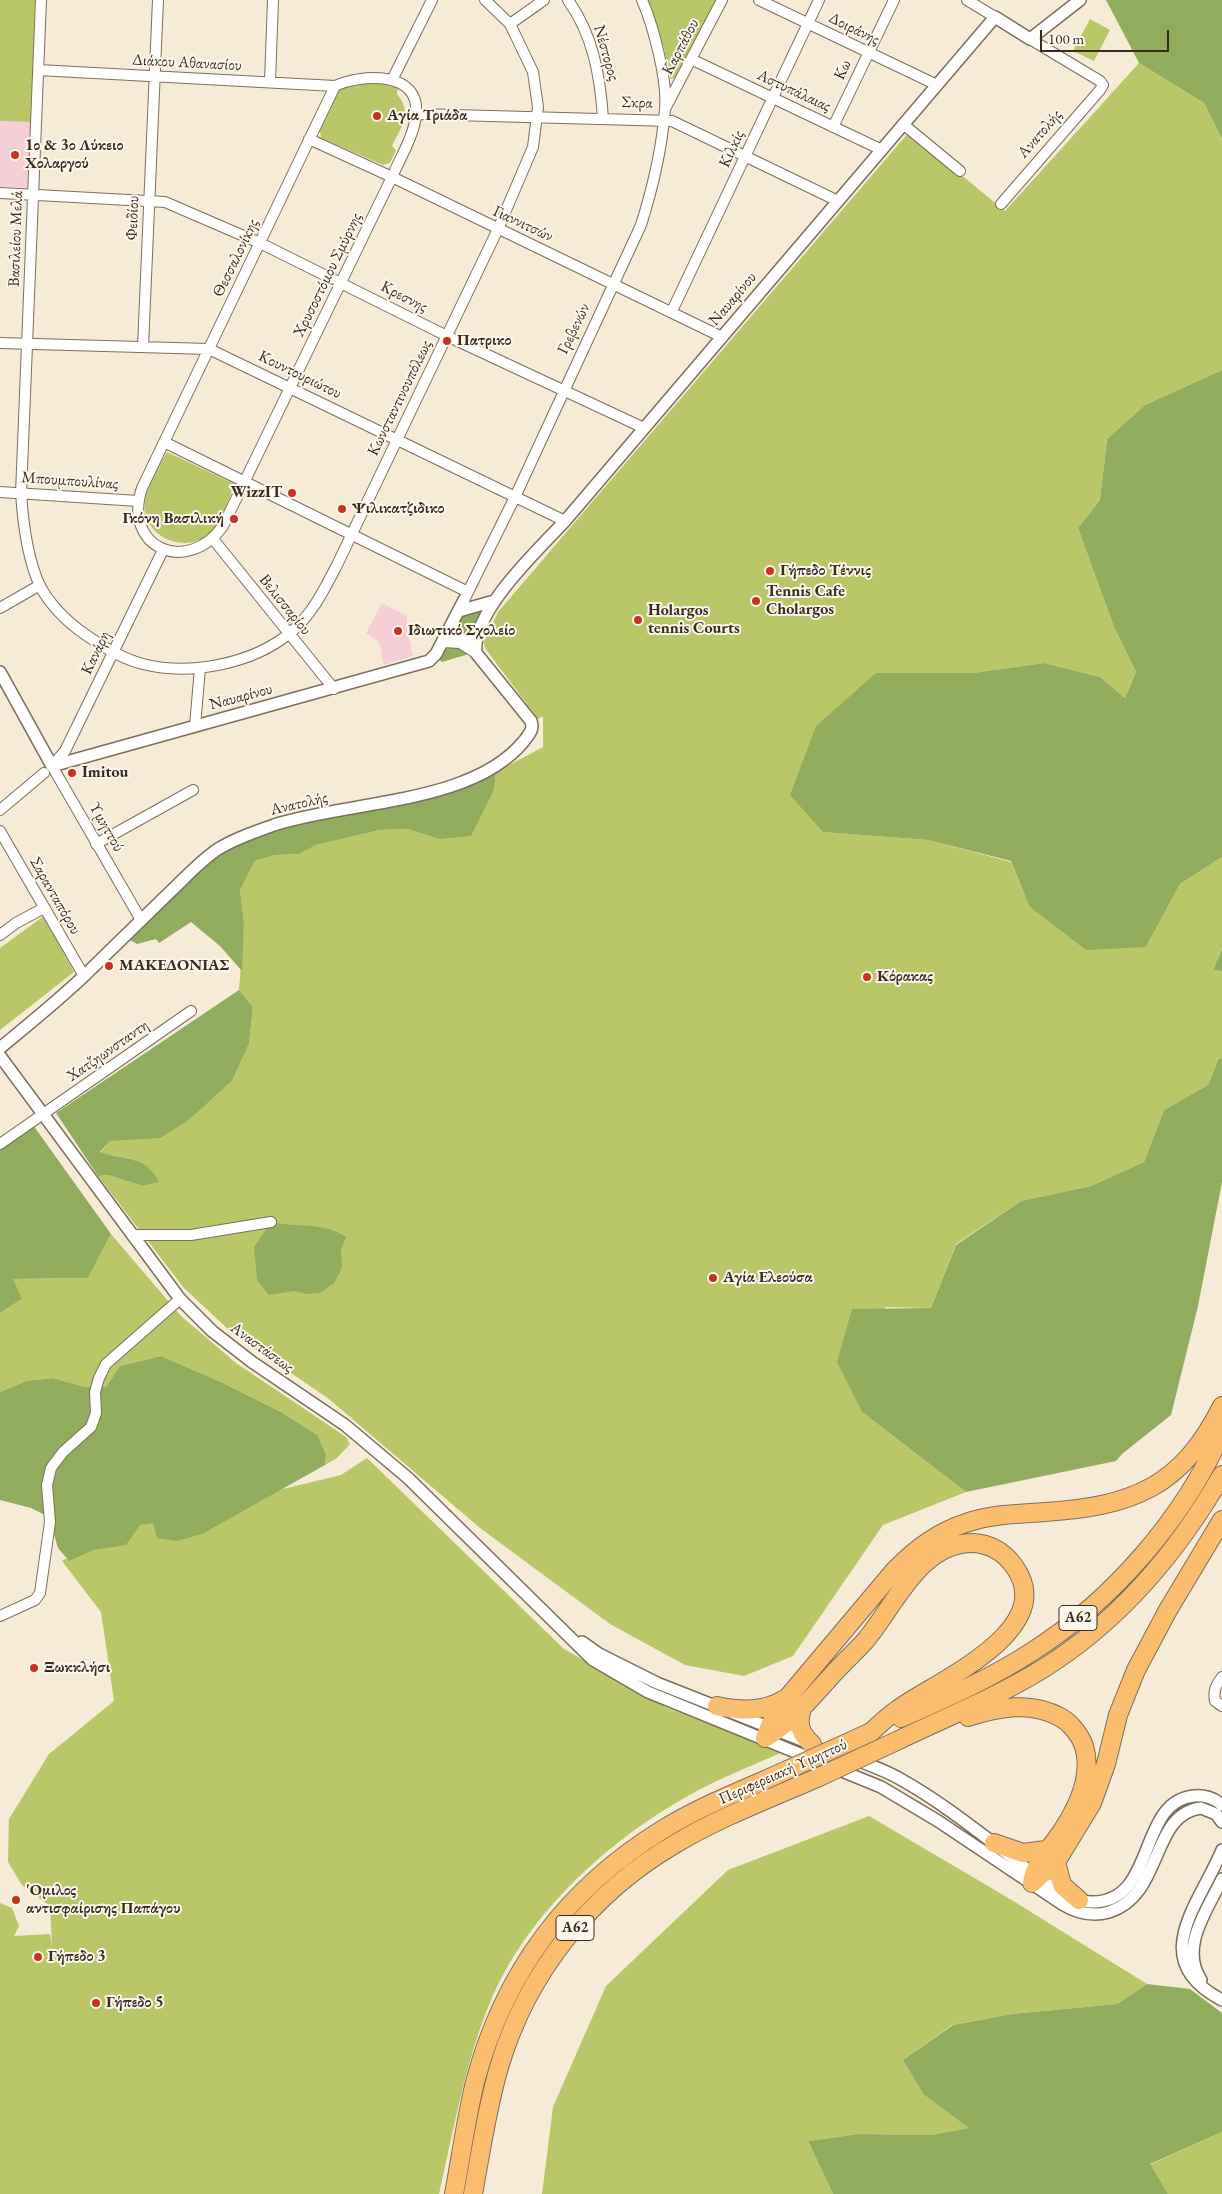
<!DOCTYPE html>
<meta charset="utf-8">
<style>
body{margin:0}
#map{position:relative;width:1222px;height:2194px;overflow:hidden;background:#f6ebd6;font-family:"EB Garamond",serif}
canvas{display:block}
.scale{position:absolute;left:1040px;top:30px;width:129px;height:22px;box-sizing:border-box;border:2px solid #3b2a1e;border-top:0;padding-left:6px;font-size:15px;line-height:18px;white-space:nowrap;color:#3b2a1e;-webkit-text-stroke:4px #fbf7ec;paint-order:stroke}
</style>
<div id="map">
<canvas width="1222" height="2194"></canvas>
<div class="scale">100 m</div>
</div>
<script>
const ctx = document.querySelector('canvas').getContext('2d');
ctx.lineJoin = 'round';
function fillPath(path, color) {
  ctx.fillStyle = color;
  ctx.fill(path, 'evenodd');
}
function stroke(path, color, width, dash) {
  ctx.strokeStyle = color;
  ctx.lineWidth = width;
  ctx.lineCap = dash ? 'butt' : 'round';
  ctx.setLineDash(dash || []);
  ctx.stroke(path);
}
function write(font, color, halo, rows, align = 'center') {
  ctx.font = font + ' "EB Garamond",serif';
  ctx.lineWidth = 4;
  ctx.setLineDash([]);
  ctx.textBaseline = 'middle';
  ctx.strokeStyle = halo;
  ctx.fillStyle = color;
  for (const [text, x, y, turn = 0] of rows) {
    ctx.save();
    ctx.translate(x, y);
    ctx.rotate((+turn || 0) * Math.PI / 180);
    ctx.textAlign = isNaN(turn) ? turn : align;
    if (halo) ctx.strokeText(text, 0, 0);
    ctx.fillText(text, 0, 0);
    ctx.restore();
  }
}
fillPath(new Path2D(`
 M 0,121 L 31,122 L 29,188 L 0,187 Z
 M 382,603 L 407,616 L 407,627 L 413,656 L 384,665 L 379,642 L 366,633 Z`), '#f6cfd6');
fillPath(new Path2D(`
 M 0,0 L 35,0 L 31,122 L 0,121 Z
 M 648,0 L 716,0 L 679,77 L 670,79 L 664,48 Z
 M 1090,19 L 1110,30 L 1094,61 L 1073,51 Z
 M 1139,63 L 1204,103 L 1222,139 L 1222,370 L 1145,405 L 1107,439 L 1100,500 L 1078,528 L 1114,627 L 1136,672 L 1125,698 L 1100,677 L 1044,663 L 973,673 L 824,832 L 928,840 L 1011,862 L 1029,906 L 1146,947 L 1180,884 L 1222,857 L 1222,949 L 1213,970 L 1222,971 L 1222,1059 L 1219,1058 L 1208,1085 L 1164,1110 L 1144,1162 L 1091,1186 L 1021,1201 L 956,1244 L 931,1308 L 885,1307 L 862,1412 L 966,1492 L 883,1525 L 793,1656 L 744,1676 L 685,1665 L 610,1624 L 480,1528 L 329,1399 L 231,1332 L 184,1288 L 98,1176 L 108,1175 L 143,1186 L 158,1182 C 148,1157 124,1158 100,1153 L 110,1141 L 132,1138 L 189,1120 L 232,1081 L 249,1044 L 253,1007 L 239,990 L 244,924 L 240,890 L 255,861 L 275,855 L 299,854 L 316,845 L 380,830 L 407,829 L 439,839 L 488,802 L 494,790 L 496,772 L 543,747 L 543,716 L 538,719 L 485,648 L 484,642 L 498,612 L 909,132 L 1005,211 Z
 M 354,82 L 387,83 L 398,86 L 397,94 C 413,114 402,125 392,146 L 396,150 L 390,163 L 383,165 L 321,138 L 320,131 L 338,89 Z
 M 167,452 L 235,484 C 229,498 223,518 214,529 C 193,556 146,541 145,508 C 144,489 158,468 167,452 Z
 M 44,916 L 74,972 L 0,1030 L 0,948 Z
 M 111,1234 L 181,1316 L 236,1363 L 346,1437 L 350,1444 L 337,1458 L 325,1465 L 326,1454 L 316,1435 L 281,1412 L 221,1382 L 161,1356 L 120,1366 L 106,1387 L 85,1387 L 53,1378 L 26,1381 L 0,1392 L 0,1313 L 22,1299 L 12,1279 L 88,1278 Z
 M 367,1458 L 564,1649 L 667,1708 L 783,1752 C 746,1768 708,1783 674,1804 C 599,1849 525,1919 491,2000 C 465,2062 454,2129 439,2194 L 0,2194 L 0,1903 L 12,1908 L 19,1926 L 14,1936 L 50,1934 L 52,1948 L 50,1906 L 22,1885 L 8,1862 L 9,1819 L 49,1754 L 114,1701 L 101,1612 L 62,1561 L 116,1529 L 341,1475 Z
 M 869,1816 L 1010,1899 L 1147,1984 L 1117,2004 L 1012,2014 L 952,2025 L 903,2060 L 923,2094 L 970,2128 L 931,2135 L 859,2134 L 808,2141 L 833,2194 L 542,2194 L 553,2107 L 606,1986 L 728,1870 Z
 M 1222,2132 L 1222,2194 L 1168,2194 L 1149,2165 Z`), '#b9c769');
fillPath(new Path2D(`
 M 1106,0 L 1222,0 L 1222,139 L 1204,103 L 1139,63 Z
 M 1222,370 L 1222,857 L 1180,884 L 1146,947 L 1086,950 L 1029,906 L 1011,861 L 928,840 L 823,832 L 790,795 L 816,726 L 876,673 L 973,673 L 1044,663 L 1100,677 L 1125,698 L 1136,672 L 1114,627 L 1078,528 L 1100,500 L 1107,439 L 1145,405 Z
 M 484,607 L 474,637 C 465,638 458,633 455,625 L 459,617 Z
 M 451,646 L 457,646 L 469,654 L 442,662 L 438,658 L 444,647 Z
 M 496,772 L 494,790 L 471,836 L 439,839 L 407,829 L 380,830 L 316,845 L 299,854 L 275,855 L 255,861 L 240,890 L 244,924 L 242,971 L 220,946 L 191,922 L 159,943 L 156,939 L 137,944 L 130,940 L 196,870 L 237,842 L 281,827 L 460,789 Z
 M 1222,949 L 1222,971 L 1213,970 Z
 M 239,990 L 253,1007 L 249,1044 L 232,1081 L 189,1120 L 160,1138 L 110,1141 L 100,1152 C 126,1161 145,1154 159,1182 L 143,1186 L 108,1175 L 98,1176 L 56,1113 Z
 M 1219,1058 L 1222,1059 L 1222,1182 L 1198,1306 L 1171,1415 L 1122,1454 L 1116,1461 L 966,1492 L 862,1412 L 837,1362 L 852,1309 L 931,1308 L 956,1245 L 1021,1201 L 1091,1186 L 1144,1162 L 1164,1110 L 1208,1085 Z
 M 33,1125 L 111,1234 L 88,1278 L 13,1279 L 22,1299 L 0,1313 L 0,1150 Z
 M 271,1222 C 298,1228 322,1221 346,1237 L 341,1250 L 342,1268 L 334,1283 L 320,1293 L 306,1294 L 294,1291 L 269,1295 L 257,1280 L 254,1247 Z
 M 161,1356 L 221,1382 L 281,1412 L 317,1435 L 326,1454 L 325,1465 L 202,1534 L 177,1541 L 157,1538 L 153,1523 L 140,1525 L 126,1545 L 93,1550 L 69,1561 L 58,1548 L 49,1517 L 31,1508 L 0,1500 L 0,1392 L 26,1381 L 53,1378 L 85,1387 L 106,1387 L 120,1366 Z
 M 1147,1984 L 1190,1989 L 1222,2013 L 1222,2132 L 1150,2164 L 1168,2194 L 833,2194 L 808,2141 L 859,2134 L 931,2135 L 969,2128 L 923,2094 L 903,2060 L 953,2025 L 1012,2014 L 1117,2004 Z`), '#92ac5d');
const minor = new Path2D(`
 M 41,0 L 21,493 C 23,524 27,558 40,586 C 51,606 67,622 86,635 C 103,647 122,659 143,664 C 190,676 252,664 290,633 C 312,615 324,590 337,565 L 498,229 L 533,147 L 538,107 L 533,72 L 510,24 L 485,0
 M 568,0 C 593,35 600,75 603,118
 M 759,0 L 937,85
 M 967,0 L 995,17
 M 510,24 L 544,0
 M 693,60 L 882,150
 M 38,70 L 335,86 C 361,74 421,70 416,115 C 414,136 400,158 392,177 L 223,526 C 187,576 122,548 142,488 L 335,86
 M 392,80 L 432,0
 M 270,82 L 273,0
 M 666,107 L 722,0
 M 417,114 L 672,121 L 838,201
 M 903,124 L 960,171
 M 833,127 L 894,0
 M 309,139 L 392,177 L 722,337
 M 0,193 L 165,202 L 260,243 L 447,336 L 644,428
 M 1001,204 L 1100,90 L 1103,85 L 1100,81 L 1030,39
 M 672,311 L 819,0
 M 0,343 L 209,349 L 565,521
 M 143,347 L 158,0
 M 164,442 L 468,592
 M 0,492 L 138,501
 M 213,539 L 334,689
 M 464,600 L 515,497 L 641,225 C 653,187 662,149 665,109 C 668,81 653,25 642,0
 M 0,608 L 40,585
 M 452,624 L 455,634 L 465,640 L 476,639
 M 443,642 L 460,643 L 476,653
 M 195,726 L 200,668
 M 0,810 L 44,773
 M 0,831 L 84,976
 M 96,844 L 193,790
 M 141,920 L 52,766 L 65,751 L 163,550
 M 0,935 L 16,923 L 44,908
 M 0,1144 L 191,1011
 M 132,1235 L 191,1235 L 271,1222
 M 0,1616 L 35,1600 L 40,1593 L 50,1522 L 47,1485 L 51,1468 L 63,1452 L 91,1427 L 96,1413 L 95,1392 L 99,1378 L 106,1364 L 180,1299
 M 1222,1677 C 1216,1685 1213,1691 1215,1701 L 1222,1706`);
const tertiary = new Path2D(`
 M 459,611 L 494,601
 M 0,672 L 52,766 L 429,661 L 436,654 L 464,600
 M 0,1048 C 29,1024 59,1000 86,974 C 114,947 142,919 170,892 C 185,878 200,861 218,849 C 236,838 257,831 277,824 C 350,801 473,804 524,741 C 529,734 534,730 531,721 L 476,653 C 471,612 538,550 565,521 L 995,17 L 1030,39 L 1080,0
 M 0,1056 L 180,1299 L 212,1331 L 252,1362 L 345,1425 L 408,1478 L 593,1660 L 648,1692 L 881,1787 L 938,1821 L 1062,1904 C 1077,1913 1092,1917 1109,1912 C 1164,1895 1150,1814 1201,1808 L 1216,1814 L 1222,1822
 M 582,1642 L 599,1654 L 657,1683 L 809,1743
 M 829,1750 C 853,1759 880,1767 902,1780 C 934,1798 963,1820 992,1842 C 1017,1860 1061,1901 1092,1902 C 1157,1903 1137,1801 1194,1796 C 1205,1795 1214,1798 1222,1805
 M 1222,1850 C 1200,1904 1145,1960 1222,2000
 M 1201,1980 C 1179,1947 1208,1909 1222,1879`);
const motorway = new Path2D(`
 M 717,1706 C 741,1711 764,1712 785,1699
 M 802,1709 C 797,1723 800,1734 812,1744
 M 968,1717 C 999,1707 1031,1701 1060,1717 C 1071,1723 1080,1735 1084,1746 C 1094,1779 1074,1815 1055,1841 C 1044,1855 1035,1865 1032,1883
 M 901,1718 C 946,1698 992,1678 1033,1651 C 1113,1600 1184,1518 1222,1432
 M 765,1738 L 774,1716 L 788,1697 L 894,1571 C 915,1549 937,1532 966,1523 C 991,1514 1019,1514 1045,1512 C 1132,1506 1181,1488 1222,1406
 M 765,1738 C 793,1721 812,1697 833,1674 C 844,1662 855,1652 865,1641 C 894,1607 920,1542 973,1543 C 990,1544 1004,1552 1014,1566 C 1061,1631 934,1682 897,1710 C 888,1716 880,1724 871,1732
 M 901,1739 C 949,1716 999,1696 1044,1668 C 1119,1621 1178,1551 1222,1475
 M 994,1843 L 1023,1853 L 1046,1850
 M 1056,1862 L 1062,1885 L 1079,1900
 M 1032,1883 L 1056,1862 L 1092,1803 L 1106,1764 L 1118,1715 L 1136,1670 L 1168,1610 L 1222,1520
 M 454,2194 C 461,2157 466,2119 475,2082 C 504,1973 566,1889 662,1830 C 694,1810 730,1795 765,1780
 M 473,2194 C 481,2151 487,2107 500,2064 C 528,1972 591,1893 675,1844 C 720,1817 771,1798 819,1777`);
stroke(minor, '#7c6e5e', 12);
stroke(tertiary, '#7c6e5e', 14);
stroke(motorway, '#7c6e5e', 20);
stroke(minor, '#fff', 10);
stroke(tertiary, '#fff', 11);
stroke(motorway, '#fbbd6e', 18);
const motorwayBridge = new Path2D(`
 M 819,1777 L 901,1739
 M 765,1780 L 871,1732`);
stroke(motorwayBridge, '#7c6e5e', 20, []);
stroke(motorwayBridge, '#fbbd6e', 18);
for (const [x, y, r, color] of [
 [377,116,5,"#c8321e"],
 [15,155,5,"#c8321e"],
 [447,341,5,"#c8321e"],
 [292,493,5,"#c8321e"],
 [342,509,5,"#c8321e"],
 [234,519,5,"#c8321e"],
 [770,571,5,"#c8321e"],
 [756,601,5,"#c8321e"],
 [638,620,5,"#c8321e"],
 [398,631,5,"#c8321e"],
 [72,773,5,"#c8321e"],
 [109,966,5,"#c8321e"],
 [867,977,5,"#c8321e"],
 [713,1278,5,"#c8321e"],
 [34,1668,5,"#c8321e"],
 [16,1900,5,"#c8321e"],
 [38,1957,5,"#c8321e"],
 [96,2003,5,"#c8321e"]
]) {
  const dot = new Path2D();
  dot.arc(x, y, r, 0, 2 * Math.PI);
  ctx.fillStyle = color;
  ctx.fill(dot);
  stroke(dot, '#fbf7ec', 2);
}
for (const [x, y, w] of [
 [1078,1618,38],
 [575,1928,38]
]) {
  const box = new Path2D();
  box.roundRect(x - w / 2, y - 12.5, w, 25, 4);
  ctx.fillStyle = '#fbf7ec';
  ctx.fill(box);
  stroke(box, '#3b2a1e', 1);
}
write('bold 15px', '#3b2a1e', null, [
 ["Α62",1078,1618],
 ["Α62",575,1928]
]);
write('16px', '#3b2a1e', '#fbf7ec', [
 ["Δοιράνης",854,29,26],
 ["Καρπάθου",681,47,-62],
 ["Νέστορος",606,53,74],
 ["Διάκου Αθανασίου",187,63,3],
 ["Κω",843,70,-65],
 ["Αστυπάλαιας",794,91,25],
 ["Σκρα",637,103,1],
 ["Ανατολής",1040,134,-49],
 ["Κιλκίς",732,149,-65],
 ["Φειδίου",133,218,-88],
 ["Γιαννιτσών",523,224,25],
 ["Βασιλείου Μελά",16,239,-88],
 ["Θεσσαλονίκης",236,258,-64],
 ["Χρυσοστόμου Σμύρνης",328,275,-64],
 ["Κρεσνης",404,297,27],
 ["Ναυαρίνου",733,299,-50],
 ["Γρεβενών",574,329,-64],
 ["Κουντουριώτου",300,375,26],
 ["Κωνσταντινουπόλεως",400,398,-64],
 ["Μπουμπουλίνας",70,481,4],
 ["Βελισσαρίου",285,605,51],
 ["Κανάρη",96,653,-64],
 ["Ναυαρίνου",241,697,-15],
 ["Ανατολής",299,804,-13],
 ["Υμηττού",106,827,60],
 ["Σαρανταπόρου",55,896,60],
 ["Χατζηωνσταντη",108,1051,-35],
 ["Αναστάσεως",262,1348,36],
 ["Περιφερειακή Υμηττού",783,1772,-24]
]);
write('bold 16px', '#3b2a1e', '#fbf7ec', [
 ["Αγία Τριάδα",387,116],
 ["1ο & 3ο Λύκειο",25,146],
 ["Χολαργού",25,164],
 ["Πατρικο",457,341],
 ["WizzIT",282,493,"right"],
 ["Ψιλικατζιδικο",352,509],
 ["Γκόνη Βασιλική",224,519,"right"],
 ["Γήπεδο Τέννις",780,571],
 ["Tennis Cafe",766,592],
 ["Cholargos",766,610],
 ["Holargos",648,611],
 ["tennis Courts",648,629],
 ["Ιδιωτικό Σχολείο",408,631],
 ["Imitou",82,773],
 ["ΜΑΚΕΔΟΝΙΑΣ",119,966],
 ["Κόρακας",877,977],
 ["Αγία Ελεούσα",723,1278],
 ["Ξωκκλήσι",44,1668],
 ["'Ομιλος",26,1891],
 ["αντισφαίρισης Παπάγου",26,1909],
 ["Γήπεδο 3",48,1957],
 ["Γήπεδο 5",106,2003]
], 'left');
</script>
